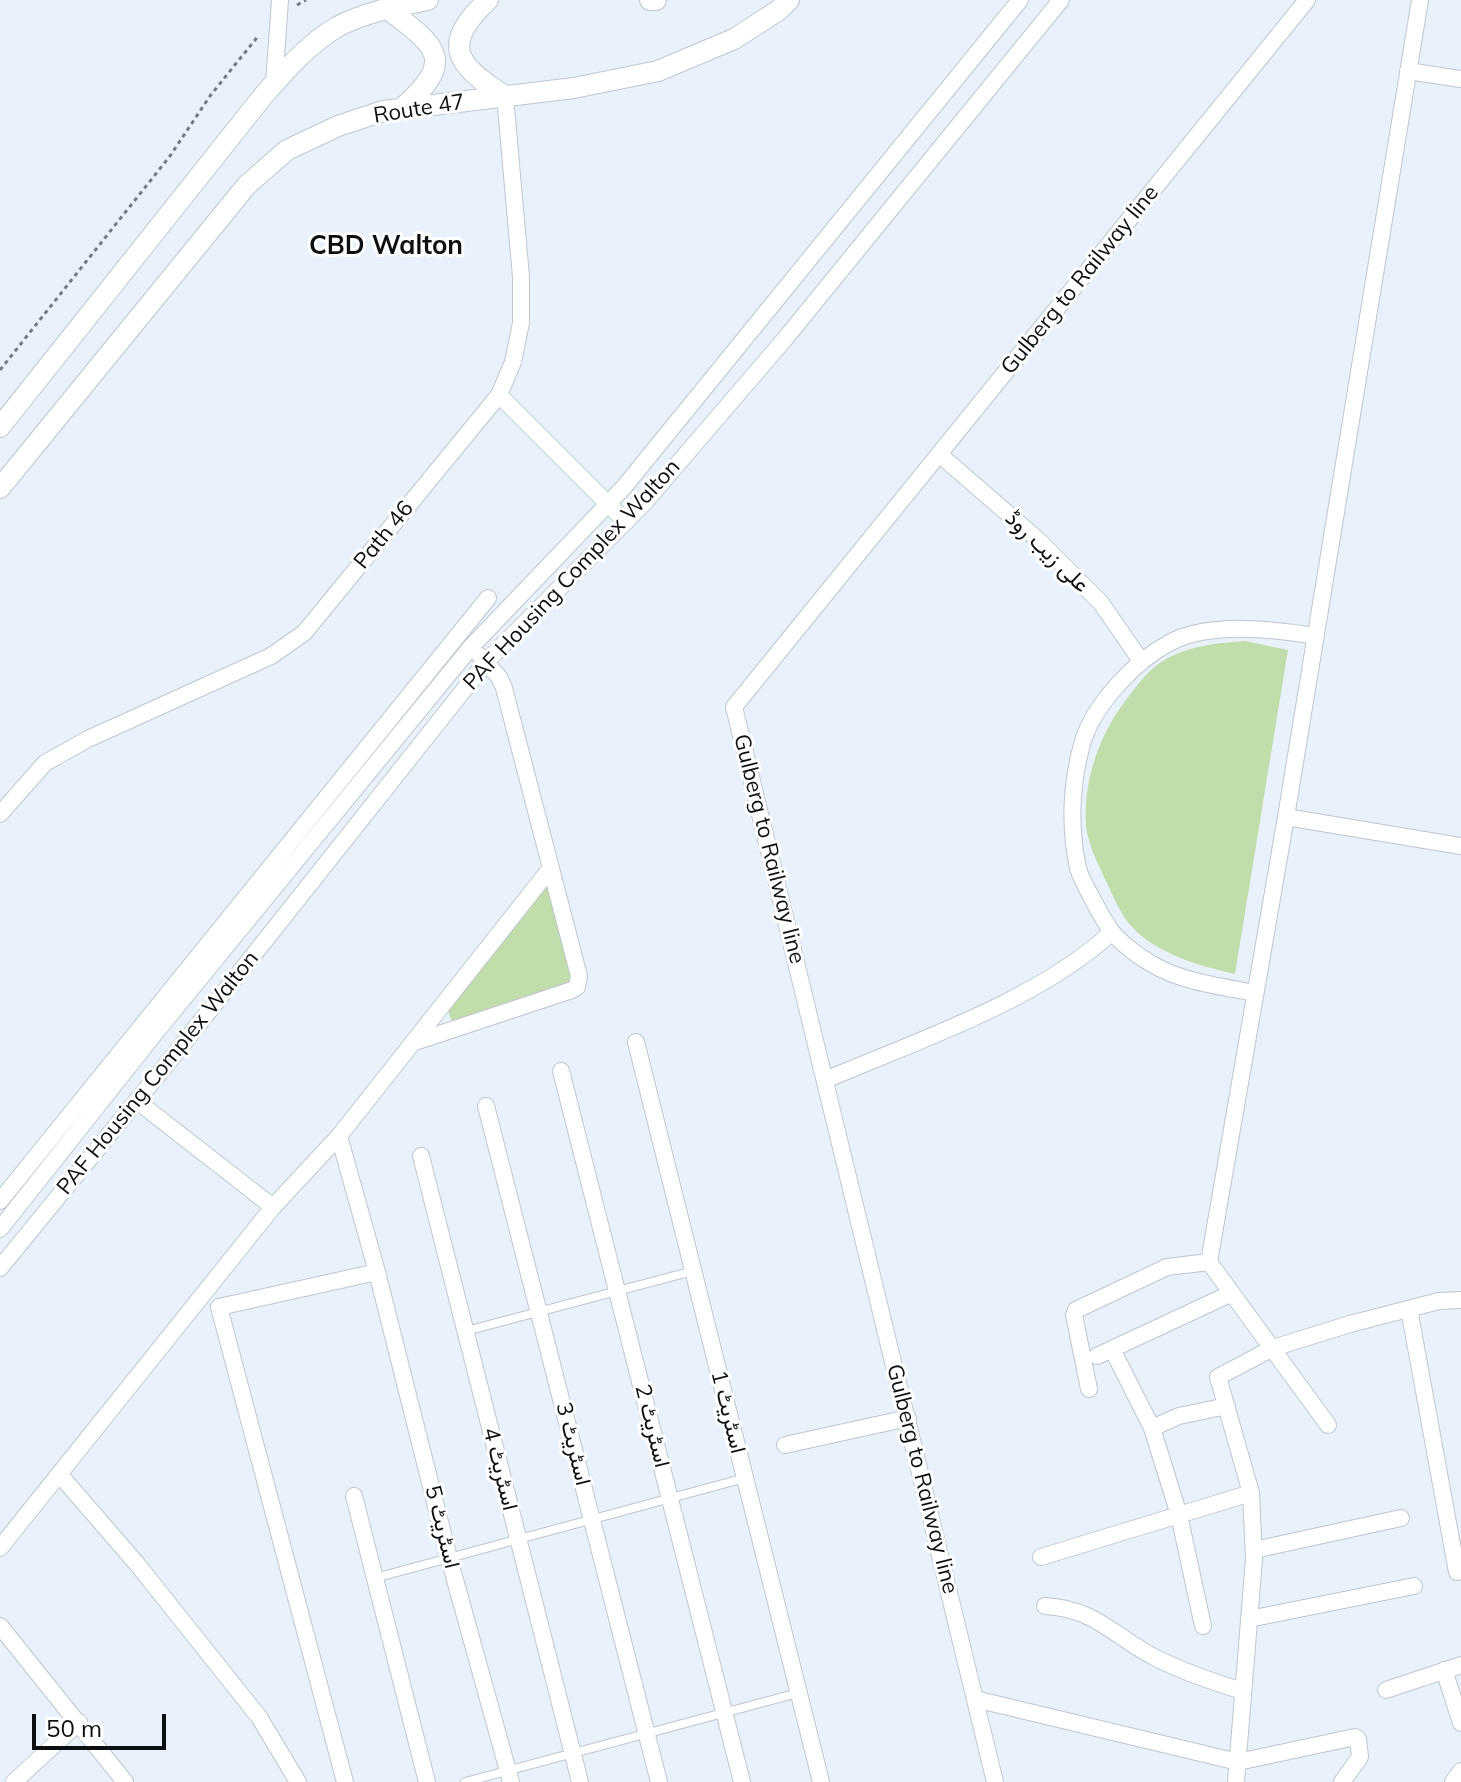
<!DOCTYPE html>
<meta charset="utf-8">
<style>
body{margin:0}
#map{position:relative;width:1461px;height:1782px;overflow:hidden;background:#e9f2fc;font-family:Mulish,sans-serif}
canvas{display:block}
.scale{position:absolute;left:32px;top:1714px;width:134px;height:36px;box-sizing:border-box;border:4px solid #0d1013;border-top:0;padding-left:10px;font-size:24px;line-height:28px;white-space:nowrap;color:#0d1013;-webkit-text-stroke:6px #fff;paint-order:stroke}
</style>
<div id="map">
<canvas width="1461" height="1782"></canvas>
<div class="scale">50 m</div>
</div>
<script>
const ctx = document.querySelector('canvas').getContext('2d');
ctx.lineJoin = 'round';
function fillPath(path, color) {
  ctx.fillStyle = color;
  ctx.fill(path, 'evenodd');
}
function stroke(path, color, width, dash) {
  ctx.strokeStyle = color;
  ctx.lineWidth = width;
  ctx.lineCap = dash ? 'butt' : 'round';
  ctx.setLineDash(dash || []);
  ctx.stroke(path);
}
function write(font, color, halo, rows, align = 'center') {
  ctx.font = font + ' Mulish,Vazirmatn,sans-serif';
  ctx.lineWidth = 6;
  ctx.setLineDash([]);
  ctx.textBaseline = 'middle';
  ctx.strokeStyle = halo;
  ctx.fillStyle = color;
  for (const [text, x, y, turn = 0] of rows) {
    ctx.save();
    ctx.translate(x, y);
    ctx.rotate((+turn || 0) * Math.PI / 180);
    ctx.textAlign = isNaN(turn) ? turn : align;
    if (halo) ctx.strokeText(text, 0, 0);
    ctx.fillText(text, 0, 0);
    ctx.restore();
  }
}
fillPath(new Path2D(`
 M 1245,641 L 1288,650 L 1235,974 C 1199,966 1150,952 1127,921 C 1119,910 1113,896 1107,883 C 1099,866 1088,845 1086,826 C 1083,779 1100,732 1129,696 C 1140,681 1151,667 1168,658 C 1192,645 1218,643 1245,641 Z
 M 548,883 L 571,981 L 453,1025 L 447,1008 Z`), '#c1ddaa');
const service = new Path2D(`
 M 466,1331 L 693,1271
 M 375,1578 L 745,1478
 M 465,1782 L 798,1693`);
const minor = new Path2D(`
 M 1420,0 L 1286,817 L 1461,846
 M 1408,71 L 1461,79
 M 274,84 L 280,0
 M 499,395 L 626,522
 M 939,454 L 1037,539 L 1101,603 L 1141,661
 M 0,814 L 45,763 L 88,739 L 271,656 L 304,633 L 499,395 L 513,362 L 521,323 L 521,277 L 505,96
 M 1286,817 L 1209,1262 L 1328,1425
 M 1255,993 C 1220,986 1181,982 1150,963 C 1138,956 1121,943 1112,932 C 1105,923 1080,878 1078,868 C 1069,826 1071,781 1083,741 C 1095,703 1136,660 1171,642 C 1211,622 1272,629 1315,636
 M 415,1042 L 572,990 L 577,987 L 579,976 L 504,688 L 499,677 L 480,656
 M 636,1042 L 821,1782
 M 561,1071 L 742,1782
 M 825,1080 C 919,1040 1037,1001 1112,932
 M 137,1101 L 273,1207
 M 486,1106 L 659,1782
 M 421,1156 L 580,1782
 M 0,1201 L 488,598
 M 0,1229 L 156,1032 L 471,647 L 624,487 L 1020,0
 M 0,1268 L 175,1054 L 486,662 L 645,502 L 784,340 L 1061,0
 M 377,1272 L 449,1558 L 511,1782
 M 219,1307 L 345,1782
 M 219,1307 L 377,1272 L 339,1136
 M 1409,1309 L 1457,1572
 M 1112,1349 L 1152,1428 L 1179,1515 L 1203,1626
 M 1097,1356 L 1232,1293
 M 1089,1389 L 1074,1315 L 1076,1310 L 1167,1267 L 1209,1262
 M 1152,1428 L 1179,1416 L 1227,1406
 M 785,1445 L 908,1418
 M 60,1475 L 137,1564 L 259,1717 L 298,1782
 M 354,1496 L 427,1782
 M 0,1548 L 273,1207 L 339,1136 L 550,869
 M 1254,1550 L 1401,1518
 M 1041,1557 L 1251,1493
 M 1045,1606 C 1097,1609 1114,1637 1156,1658 C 1184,1672 1213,1682 1243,1691
 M 1249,1619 L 1414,1586
 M 0,1626 L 125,1782
 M 1444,1670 L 1461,1723
 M 1386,1690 L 1461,1665
 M 975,1699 L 1238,1762 L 1355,1737 L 1358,1739 L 1360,1757 L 1342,1782
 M 14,1782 L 79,1722
 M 995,1782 L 734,707 L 1307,0
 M 1236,1782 L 1254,1559 L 1251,1493 L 1218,1377 L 1273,1348 L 1350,1324 L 1439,1301 L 1461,1300
 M 1453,1782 L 1461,1771`);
const tertiary = new Path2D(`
 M 488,0 C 440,45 456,65 505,96
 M 650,0 L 656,0
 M 386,8 C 437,46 458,60 401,109
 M 0,427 L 263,96 C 285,71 308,44 337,27 C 365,12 398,6 428,0
 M 0,488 L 247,185 L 287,150 L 338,126 L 383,111 L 574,88 L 658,71 L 734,39 L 779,10 L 789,0`);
stroke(service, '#bec6cf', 10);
stroke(minor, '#bec6cf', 18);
stroke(tertiary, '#bec6cf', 22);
stroke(new Path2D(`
 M 297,5 L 306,0
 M 0,370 L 170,156 L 210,96 L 259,35`), '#747a81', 3, [4, 4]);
stroke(service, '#fff', 8);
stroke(minor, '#fff', 16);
stroke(tertiary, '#fff', 20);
write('22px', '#0d1013', '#fff', [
 ["Route 47",419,109,-9],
 ["Gulberg to Railway line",1080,280,-51],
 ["Path 46",384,535,-51],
 ["علی زیب روڈ",1047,552,44],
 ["PAF Housing Complex Walton",572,575,-47],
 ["Gulberg to Railway line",769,849,76],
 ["PAF Housing Complex Walton",158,1073,-51],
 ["اسٹریٹ 1",728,1412,76],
 ["اسٹریٹ 2",652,1426,76],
 ["اسٹریٹ 3",573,1444,76],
 ["اسٹریٹ 4",500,1469,76],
 ["Gulberg to Railway line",922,1479,76],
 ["اسٹریٹ 5",442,1527,76]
]);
write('bold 26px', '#0d1013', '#fff', [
 ["CBD Walton",386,246]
]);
</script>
